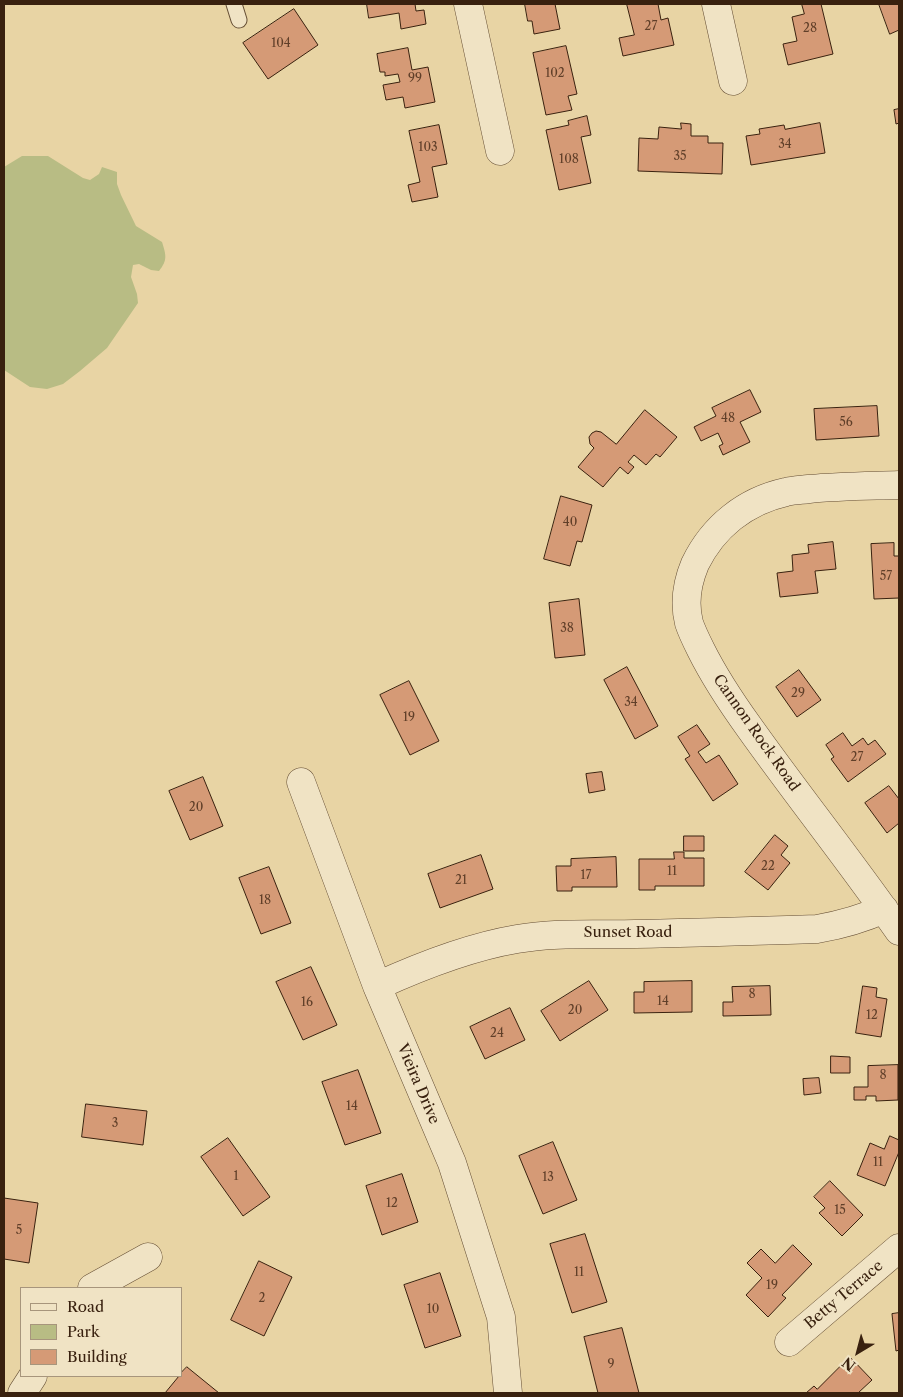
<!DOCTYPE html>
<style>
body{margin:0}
#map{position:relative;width:903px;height:1397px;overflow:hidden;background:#e8d4a4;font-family:"Libre Caslon Text",serif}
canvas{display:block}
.frame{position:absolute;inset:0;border:5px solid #39210f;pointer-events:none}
.legend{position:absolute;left:20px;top:1287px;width:162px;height:90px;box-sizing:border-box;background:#f0e3c4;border:1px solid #a7957c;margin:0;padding:6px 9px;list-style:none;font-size:15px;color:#39210f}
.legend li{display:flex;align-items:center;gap:10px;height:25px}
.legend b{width:25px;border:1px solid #a7957c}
.north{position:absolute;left:833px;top:1327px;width:50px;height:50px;-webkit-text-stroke:4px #f0e3c4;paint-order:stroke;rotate:217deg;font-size:14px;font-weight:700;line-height:20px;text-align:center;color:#39210f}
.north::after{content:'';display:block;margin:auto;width:18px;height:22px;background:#39210f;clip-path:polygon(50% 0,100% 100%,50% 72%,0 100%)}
</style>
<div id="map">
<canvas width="903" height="1397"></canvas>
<div class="frame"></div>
<ul class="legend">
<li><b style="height:6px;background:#f0e3c4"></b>Road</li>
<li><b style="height:14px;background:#b8bc84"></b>Park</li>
<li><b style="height:14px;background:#d59a76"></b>Building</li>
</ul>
<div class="north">N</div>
</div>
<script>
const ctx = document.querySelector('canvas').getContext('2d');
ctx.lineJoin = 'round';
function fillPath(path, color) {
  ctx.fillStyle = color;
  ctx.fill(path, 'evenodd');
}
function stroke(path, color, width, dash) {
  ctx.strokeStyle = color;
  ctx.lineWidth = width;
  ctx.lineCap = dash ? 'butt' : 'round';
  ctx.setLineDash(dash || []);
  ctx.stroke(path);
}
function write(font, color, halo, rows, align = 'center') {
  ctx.font = font + ' "Libre Caslon Text",serif';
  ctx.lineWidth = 5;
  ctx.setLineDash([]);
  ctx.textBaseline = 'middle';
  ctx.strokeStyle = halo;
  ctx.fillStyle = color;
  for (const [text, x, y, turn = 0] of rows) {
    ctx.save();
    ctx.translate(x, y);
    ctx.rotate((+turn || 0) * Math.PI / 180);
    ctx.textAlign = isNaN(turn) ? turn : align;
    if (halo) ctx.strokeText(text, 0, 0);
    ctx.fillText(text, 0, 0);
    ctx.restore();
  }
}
fillPath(new Path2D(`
 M 22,156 L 48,156 L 83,178 L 90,180 L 99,174 L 102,167 L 117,172 L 117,184 L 121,195 L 136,226 L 162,242 C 166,255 168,260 159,271 L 151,270 L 139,264 L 133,265 L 131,277 L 137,294 L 138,303 L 107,348 L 80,371 L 63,384 L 47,389 L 30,387 L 4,370 L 4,167 Z`), '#b8bc84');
const building = new Path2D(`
 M 367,4 L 415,4 L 416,11 L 424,10 L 426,24 L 401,29 L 399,13 L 369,18 Z
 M 525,4 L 555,4 L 560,29 L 534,34 L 532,21 L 528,21 Z
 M 627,4 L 658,4 L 661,20 L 668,18 L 674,45 L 623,56 L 619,38 L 634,35 Z
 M 802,4 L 821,4 L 833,54 L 788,65 L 783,44 L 797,41 L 792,17 L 804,14 Z
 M 879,4 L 899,4 L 899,30 L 890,34 Z
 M 294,9 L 318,45 L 268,79 L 243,43 Z
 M 566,46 L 577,94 L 568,96 L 572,110 L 546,115 L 533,53 Z
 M 408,48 L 412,70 L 428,67 L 435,102 L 405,108 L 403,97 L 386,100 L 383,85 L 400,82 L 398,74 L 385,76 L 385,72 L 380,72 L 377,54 Z
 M 899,109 L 899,123 L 896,124 L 894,110 Z
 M 587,116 L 591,135 L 581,137 L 591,183 L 559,190 L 546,130 L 569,125 L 568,121 Z
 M 681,123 L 691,124 L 691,136 L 708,136 L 708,143 L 723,143 L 722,174 L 638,171 L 639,138 L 658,139 L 659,127 L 681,129 Z
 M 820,123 L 825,153 L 751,165 L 746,136 L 760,134 L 759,129 L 784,125 L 785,129 Z
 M 439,125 L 447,164 L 432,167 L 438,197 L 412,202 L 408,185 L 420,182 L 409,131 Z
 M 750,390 L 761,412 L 740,422 L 750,442 L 723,455 L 719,446 L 723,444 L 718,433 L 701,441 L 694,427 L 716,416 L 712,408 Z
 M 877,406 L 879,436 L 816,440 L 814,409 Z
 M 645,410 L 677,437 L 660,457 L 656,454 L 646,465 L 634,455 L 628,462 L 634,467 L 628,474 L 620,467 L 603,487 L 578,467 L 594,448 L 590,444 L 589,437 L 592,433 L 596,431 L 601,432 L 616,444 Z
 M 561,496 L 592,505 L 582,542 L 577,541 L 570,566 L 544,559 Z
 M 833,542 L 836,569 L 815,571 L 818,593 L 780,597 L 777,573 L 793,571 L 792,555 L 809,553 L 808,545 Z
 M 894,543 L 894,556 L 899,556 L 899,598 L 874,599 L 871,544 Z
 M 579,599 L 585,655 L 555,658 L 549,603 Z
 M 627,667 L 658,726 L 635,739 L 604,680 Z
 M 799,670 L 821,700 L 797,717 L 776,687 Z
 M 409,681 L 439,741 L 410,755 L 380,695 Z
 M 697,725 L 710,744 L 698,752 L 706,763 L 719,755 L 738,784 L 713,801 L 685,759 L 690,756 L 678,737 Z
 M 843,733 L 852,746 L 863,738 L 868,745 L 875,740 L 886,754 L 848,782 L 831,759 L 834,757 L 826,745 Z
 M 602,772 L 605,790 L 589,793 L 586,774 Z
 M 203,777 L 223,826 L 190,840 L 169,791 Z
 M 889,786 L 899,799 L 899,823 L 887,833 L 865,803 Z
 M 775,835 L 788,846 L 781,855 L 790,863 L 768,890 L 745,872 Z
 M 684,836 L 704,836 L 704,851 L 684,851 Z
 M 674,852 L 684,852 L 684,858 L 704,858 L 704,886 L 655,886 L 655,890 L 639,890 L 639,859 L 674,859 Z
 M 481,855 L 493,889 L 440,908 L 428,874 Z
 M 616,857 L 617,887 L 572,887 L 572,891 L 557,891 L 556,866 L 571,866 L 571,859 Z
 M 269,867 L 291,923 L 261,934 L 239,878 Z
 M 311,967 L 337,1025 L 303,1040 L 276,982 Z
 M 589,981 L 608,1010 L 560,1041 L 541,1011 Z
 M 692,981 L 692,1012 L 634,1013 L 634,992 L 644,992 L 644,982 Z
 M 770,986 L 771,1015 L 723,1016 L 723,1002 L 733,1002 L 732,987 Z
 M 863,986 L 877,988 L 876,997 L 887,999 L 881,1037 L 856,1033 Z
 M 510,1008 L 525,1040 L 485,1059 L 470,1027 Z
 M 831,1056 L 850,1057 L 850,1073 L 831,1073 Z
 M 898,1065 L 898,1100 L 876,1101 L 876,1096 L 866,1096 L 866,1100 L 854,1100 L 854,1087 L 868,1087 L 868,1066 Z
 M 358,1070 L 381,1133 L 345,1145 L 322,1082 Z
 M 819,1078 L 821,1093 L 804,1095 L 803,1079 Z
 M 86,1104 L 147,1111 L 143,1145 L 82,1137 Z
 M 890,1136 L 899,1140 L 899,1152 L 885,1186 L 857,1175 L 870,1143 L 884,1149 Z
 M 228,1138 L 270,1197 L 243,1216 L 201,1157 Z
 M 553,1142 L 577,1200 L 543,1214 L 519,1156 Z
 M 402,1174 L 418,1222 L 382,1235 L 366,1186 Z
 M 830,1181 L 863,1215 L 842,1236 L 819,1213 L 825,1208 L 814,1197 Z
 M 4,1198 L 38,1203 L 29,1263 L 4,1259 Z
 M 585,1234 L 607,1302 L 572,1313 L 550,1244 Z
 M 793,1245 L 812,1264 L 782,1295 L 786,1298 L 768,1317 L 746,1295 L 762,1278 L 747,1263 L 761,1249 L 775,1263 Z
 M 259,1261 L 292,1277 L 264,1336 L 231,1320 Z
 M 440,1273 L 461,1336 L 425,1348 L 404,1285 Z
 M 899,1313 L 899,1350 L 896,1351 L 892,1314 Z
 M 622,1328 L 639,1393 L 598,1393 L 584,1337 Z
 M 850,1357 L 872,1380 L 858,1393 L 806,1393 L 814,1386 L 817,1389 Z
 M 187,1367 L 219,1393 L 165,1393 L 179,1376 L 181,1376 L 181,1373 Z`);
fillPath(building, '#d59a76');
stroke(building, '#39210f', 1);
const service = new Path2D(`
 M 234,4 L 239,20`);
const minor = new Path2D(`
 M 468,4 L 500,151
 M 716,4 L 733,81
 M 899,485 C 869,486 839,486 809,489 C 801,490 794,490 786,492 C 745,501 713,527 695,564 C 687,583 684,603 689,623 C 692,632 697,642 701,650 C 715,678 731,702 749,727 C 798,796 851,862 899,931
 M 301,782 L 377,986 L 452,1163 L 501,1317 L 508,1393
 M 377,986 C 421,966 469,947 517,939 C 556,932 595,935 635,934 C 695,933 756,931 817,929 C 840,925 862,919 884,909
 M 92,1288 L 148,1257
 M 789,1342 L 899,1248
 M 22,1393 L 33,1376`);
stroke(service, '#654e34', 17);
stroke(minor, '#654e34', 29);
stroke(service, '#f0e3c4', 15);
stroke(minor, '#f0e3c4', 28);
write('12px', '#603f29', null, [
 ["27",651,27],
 ["28",810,29],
 ["104",281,44],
 ["102",555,74],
 ["99",415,79],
 ["34",785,145],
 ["103",428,148],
 ["35",680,157],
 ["108",569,160],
 ["48",728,419],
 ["56",846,423],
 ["40",570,523],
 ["57",886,577],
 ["38",567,629],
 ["29",798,694],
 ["34",631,703],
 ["19",409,718],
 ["27",857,758],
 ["20",196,808],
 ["22",768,867],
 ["11",672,872],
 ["17",586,876],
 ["21",461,881],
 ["18",265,901],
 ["8",752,995],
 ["14",663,1002],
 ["16",307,1003],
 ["20",575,1011],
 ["12",872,1016],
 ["24",497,1034],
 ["8",883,1076],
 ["14",352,1107],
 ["3",115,1124],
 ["11",878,1163],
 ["1",236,1177],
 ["13",548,1178],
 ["12",392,1204],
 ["15",840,1211],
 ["5",19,1231],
 ["11",579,1273],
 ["19",772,1286],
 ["2",262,1299],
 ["10",433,1310],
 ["9",611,1365]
]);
write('15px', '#39210f', '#f0e3c4', [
 ["Cannon Rock Road",756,733,55],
 ["Sunset Road",628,933],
 ["Vieira Drive",418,1084,67],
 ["Betty Terrace",844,1295,-40]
]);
</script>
